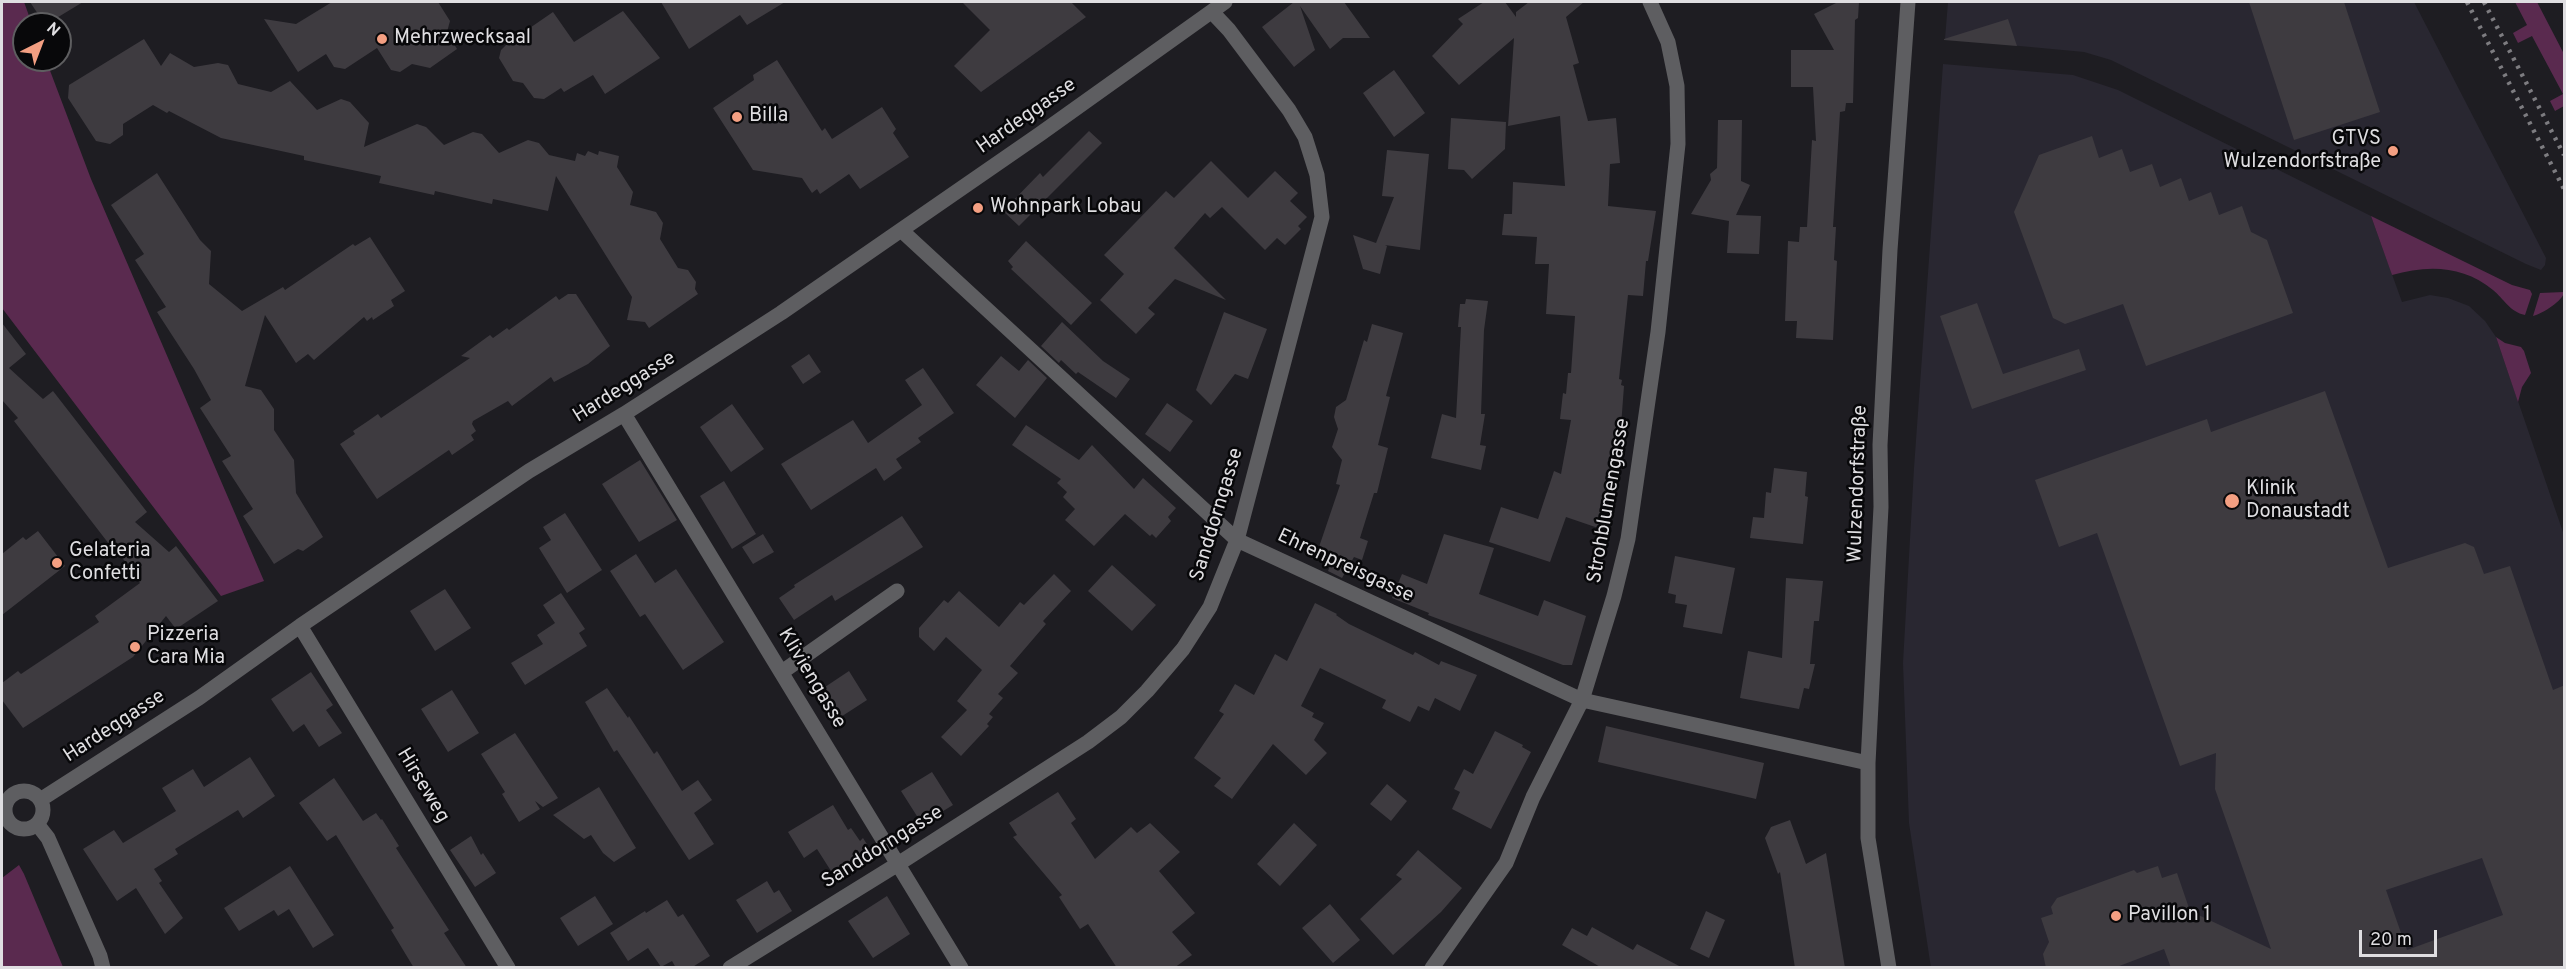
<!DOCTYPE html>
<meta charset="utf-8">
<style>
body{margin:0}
#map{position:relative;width:2566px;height:969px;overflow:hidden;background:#1e1d22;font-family:Overpass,sans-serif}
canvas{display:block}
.frame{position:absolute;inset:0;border:3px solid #dfdee1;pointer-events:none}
.north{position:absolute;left:12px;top:12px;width:60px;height:60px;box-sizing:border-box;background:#08080a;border:2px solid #5e5e60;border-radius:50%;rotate:42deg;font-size:16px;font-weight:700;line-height:24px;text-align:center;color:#dfdee1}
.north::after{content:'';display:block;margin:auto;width:21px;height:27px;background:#f39f82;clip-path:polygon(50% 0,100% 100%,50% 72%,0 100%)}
.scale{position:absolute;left:2359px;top:930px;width:78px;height:27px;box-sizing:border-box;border:3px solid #dfdee1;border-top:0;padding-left:8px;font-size:18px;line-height:21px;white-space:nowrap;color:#dfdee1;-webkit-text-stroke:4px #08080a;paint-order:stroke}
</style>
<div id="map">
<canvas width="2566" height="969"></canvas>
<div class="frame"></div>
<div class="north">N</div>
<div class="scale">20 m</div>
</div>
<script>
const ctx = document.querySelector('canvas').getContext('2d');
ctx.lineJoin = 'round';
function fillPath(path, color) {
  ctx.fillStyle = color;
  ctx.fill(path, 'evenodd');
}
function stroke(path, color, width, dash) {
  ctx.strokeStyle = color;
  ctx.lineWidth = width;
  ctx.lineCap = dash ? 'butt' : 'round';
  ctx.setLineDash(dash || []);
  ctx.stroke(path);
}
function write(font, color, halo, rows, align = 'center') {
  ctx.font = font + ' Overpass,sans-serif';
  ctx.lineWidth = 5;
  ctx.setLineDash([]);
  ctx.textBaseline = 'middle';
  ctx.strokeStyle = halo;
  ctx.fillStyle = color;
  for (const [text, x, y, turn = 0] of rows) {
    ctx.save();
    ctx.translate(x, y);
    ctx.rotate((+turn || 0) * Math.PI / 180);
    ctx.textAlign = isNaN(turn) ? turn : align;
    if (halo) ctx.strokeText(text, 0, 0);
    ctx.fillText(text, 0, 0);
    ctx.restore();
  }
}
fillPath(new Path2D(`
 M 1948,2 L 2414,2 L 2546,258 L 2545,265 L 2541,270 L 2526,264 L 2111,60 L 2084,52 L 1945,39 Z
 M 1943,64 L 2073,75 L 2118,90 L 2371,216 L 2402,302 L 2430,295 L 2448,298 L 2469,306 L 2485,321 L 2496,337 L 2564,535 L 2564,967 L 1931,968 L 1909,823 L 1903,663 L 1914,468 Z`), '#292731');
fillPath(new Path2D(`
 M 2,2 L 24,2 L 32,24 L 24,24 L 24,60 L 46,60 L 91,179 L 264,581 L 221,596 L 2,308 Z
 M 2515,2 L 2537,2 L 2564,54 L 2564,106 L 2555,111 L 2550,101 L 2563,94 L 2532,36 L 2518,43 L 2513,33 L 2527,25 Z
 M 2371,216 L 2512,285 L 2530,290 L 2532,294 L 2525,315 C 2510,312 2504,299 2493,290 C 2463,265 2427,265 2392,275 Z
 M 2564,292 C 2564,300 2542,314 2533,316 L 2540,293 Z
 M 2496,337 L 2505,343 L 2521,347 L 2524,351 L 2531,373 L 2522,387 L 2518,402 Z
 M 19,865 L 24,874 L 63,967 L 2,967 L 2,878 Z`), '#5a2a4f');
fillPath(new Path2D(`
 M 30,2 L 83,2 L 50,22 L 42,20 Z
 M 332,2 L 438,2 L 450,21 L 447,32 L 457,49 L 430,68 L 412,64 L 400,72 L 391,70 L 377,48 L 345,69 L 334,67 L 326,54 L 298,72 L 264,19 L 296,24 Z
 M 661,2 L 785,2 L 747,25 L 740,15 L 689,49 Z
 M 962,2 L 1071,2 L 1086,17 L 981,92 L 954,66 L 990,30 Z
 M 1294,2 L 1344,2 L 1370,38 L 1343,38 L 1330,49 L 1300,6 L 1315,50 L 1294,67 L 1262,27 Z
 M 1484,2 L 1505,2 L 1516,17 L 1516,12 L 1529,2 L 1584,2 L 1566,17 L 1579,63 L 1573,65 L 1588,121 L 1616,118 L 1620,163 L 1610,164 L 1608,206 L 1656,211 L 1648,261 L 1646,261 L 1643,296 L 1628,295 L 1619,379 L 1622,380 L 1621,385 L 1624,386 L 1621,426 L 1618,425 L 1608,484 L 1617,487 L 1604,530 L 1566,517 L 1550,562 L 1489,542 L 1501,507 L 1538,519 L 1554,471 L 1561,474 L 1571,420 L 1560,419 L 1563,393 L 1566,394 L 1568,373 L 1571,373 L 1575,316 L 1546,314 L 1549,264 L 1535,264 L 1537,237 L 1502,235 L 1504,214 L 1512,214 L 1513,182 L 1565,186 L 1560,116 L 1508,126 L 1514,38 L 1459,85 L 1432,56 L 1463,24 L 1458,19 Z
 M 1838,2 L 1859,2 L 1858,18 L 1855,20 L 1853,103 L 1846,103 L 1845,111 L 1840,112 L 1833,227 L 1836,227 L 1834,260 L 1837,261 L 1833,340 L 1796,338 L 1797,321 L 1785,321 L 1788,241 L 1799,242 L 1800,227 L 1807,227 L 1812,140 L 1816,141 L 1813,87 L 1791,87 L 1791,50 L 1834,50 L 1814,14 Z
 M 2249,2 L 2344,2 L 2380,112 L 2294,140 Z
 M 623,11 L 660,58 L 605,94 L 593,75 L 564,92 L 561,88 L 544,99 L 534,98 L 523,83 L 513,81 L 499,58 L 501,50 L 508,43 L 553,12 L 574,42 Z
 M 2008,19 L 2017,46 L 1944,40 L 1944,39 Z
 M 144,39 L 161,66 L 170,53 L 194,67 L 218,63 L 228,65 L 238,84 L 271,92 L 290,81 L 317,110 L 341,99 L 350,102 L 369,123 L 364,147 L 417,124 L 426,127 L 444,145 L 473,132 L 482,134 L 499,153 L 528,140 L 539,143 L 549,155 L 575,161 L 577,153 L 585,156 L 588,151 L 598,155 L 599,151 L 619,156 L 617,167 L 633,192 L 630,205 L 656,212 L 663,223 L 660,239 L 678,268 L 688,270 L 696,282 L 695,289 L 698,294 L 649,328 L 645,322 L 627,320 L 632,297 L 556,176 L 548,211 L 493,199 L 492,204 L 435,191 L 434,195 L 379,183 L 381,176 L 304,160 L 304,156 L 221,138 L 169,111 L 167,113 L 153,105 L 123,124 L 123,135 L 110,144 L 96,141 L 68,98 L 69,85 Z
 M 777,60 L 822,131 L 825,128 L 832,139 L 882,107 L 896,129 L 893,133 L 909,157 L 860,189 L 849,174 L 820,194 L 817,189 L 812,193 L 802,178 L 753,170 L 713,108 L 754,80 L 753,75 Z
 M 1394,70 L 1425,113 L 1394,137 L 1363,93 Z
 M 1451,118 L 1506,122 L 1505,149 L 1472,179 L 1464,170 L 1448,169 Z
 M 1718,120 L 1742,120 L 1741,181 L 1750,185 L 1736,215 L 1761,216 L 1759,254 L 1727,253 L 1729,221 L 1691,214 L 1711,180 L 1710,174 L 1717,168 Z
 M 1089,131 L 1102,143 L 1019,226 L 1003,211 L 1040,173 L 1043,177 Z
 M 2092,136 L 2099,158 L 2122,149 L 2130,172 L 2152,164 L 2160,187 L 2181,178 L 2189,201 L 2211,192 L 2219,215 L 2242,206 L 2251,232 L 2267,240 L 2293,313 L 2146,366 L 2123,304 L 2065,324 L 2053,318 L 2014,212 L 2039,155 Z
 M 1387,150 L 1429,154 L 1420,250 L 1385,245 L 1387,246 L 1380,274 L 1363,269 L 1353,235 L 1376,243 L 1394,197 L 1382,196 Z
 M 1211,161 L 1248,198 L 1275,171 L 1298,193 L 1290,201 L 1307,217 L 1298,226 L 1301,229 L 1285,245 L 1277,238 L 1265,250 L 1222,207 L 1210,218 L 1205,213 L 1174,248 L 1226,300 L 1175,279 L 1148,308 L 1155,314 L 1136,334 L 1100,300 L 1124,274 L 1104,255 L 1166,191 L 1174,198 Z
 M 157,173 L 200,240 L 211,251 L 209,284 L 242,311 L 283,287 L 285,290 L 353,244 L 355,246 L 370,237 L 405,291 L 391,300 L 394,306 L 373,320 L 372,317 L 367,321 L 364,317 L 314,360 L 308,354 L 296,363 L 265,315 L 245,386 L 261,390 L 274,409 L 274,430 L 294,460 L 296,493 L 323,537 L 303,551 L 298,549 L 274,564 L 243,516 L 253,509 L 222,461 L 231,456 L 200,408 L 211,400 L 194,369 L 157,312 L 166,307 L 135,260 L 144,254 L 111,205 Z
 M 1026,241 L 1092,303 L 1071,325 L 1011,269 L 1013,267 L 1008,261 Z
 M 568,294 L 576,294 L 610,346 L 588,364 L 554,382 L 551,377 L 512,406 L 508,401 L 473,421 L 472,424 L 476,431 L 471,435 L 474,440 L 452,455 L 449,450 L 377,499 L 340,444 L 355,434 L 353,431 L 368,421 L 378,414 L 381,418 L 470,358 L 461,356 L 490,335 L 493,338 L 507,328 L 509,330 L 556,296 L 559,300 Z
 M 1466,299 L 1488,301 L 1484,330 L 1481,414 L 1485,414 L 1480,445 L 1486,446 L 1481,470 L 1431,458 L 1442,414 L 1456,418 L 1461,327 L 1458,327 L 1460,304 L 1465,304 Z
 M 1977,303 L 2003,374 L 2079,349 L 2086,370 L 1972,409 L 1940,316 Z
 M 1224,312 L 1267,329 L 1248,379 L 1235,374 L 1211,405 L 1196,390 Z
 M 1062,322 L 1103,361 L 1130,379 L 1116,398 L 1078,372 L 1076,374 L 1061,360 L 1059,363 L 1041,346 Z
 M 2,323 L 26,354 L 9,368 L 43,399 L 53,391 L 147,512 L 135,522 L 169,552 L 176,546 L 218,601 L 176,629 L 166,616 L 133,657 L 23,728 L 2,700 L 2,683 L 18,671 L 21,674 L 99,622 L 95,616 L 140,583 L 135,577 L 138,575 L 109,544 L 14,421 L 18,418 L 2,400 Z
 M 1372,324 L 1403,333 L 1386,396 L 1390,397 L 1378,445 L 1388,448 L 1377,493 L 1374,493 L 1360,538 L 1368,541 L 1362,560 L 1354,557 L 1342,578 L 1328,571 L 1335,553 L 1319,547 L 1340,485 L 1336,484 L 1342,460 L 1332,447 L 1338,429 L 1334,417 L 1336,407 L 1346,400 L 1364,340 L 1367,342 Z
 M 809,354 L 821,372 L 803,384 L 791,366 Z
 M 1001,356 L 1019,371 L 1028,360 L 1047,378 L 1015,418 L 976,385 Z
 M 923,368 L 954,413 L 918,438 L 921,442 L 896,459 L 902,468 L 884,481 L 876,468 L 811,510 L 781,464 L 853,420 L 868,443 L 922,405 L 905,380 Z
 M 2325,391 L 2388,568 L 2465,543 L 2474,547 L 2484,574 L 2510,566 L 2553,690 L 2565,685 L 2565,968 L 2171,968 L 2164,949 L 2114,968 L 2046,968 L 2043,954 L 2049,942 L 2041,918 L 2053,914 L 2051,907 L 2057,898 L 2134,870 L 2137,873 L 2158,866 L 2162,878 L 2177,873 L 2190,911 L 2271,949 L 2215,789 L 2216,753 L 2180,766 L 2097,533 L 2059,547 L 2035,480 L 2207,419 L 2211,432 ZM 2482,858 L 2503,915 L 2407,950 L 2386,890 Z
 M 1167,403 L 1193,421 L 1170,452 L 1145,434 Z
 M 732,404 L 764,449 L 731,472 L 700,427 Z
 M 1026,425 L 1079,460 L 1092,445 L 1134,489 L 1143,478 L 1176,508 L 1168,517 L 1171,521 L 1156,538 L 1152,534 L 1150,536 L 1125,514 L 1094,546 L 1065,520 L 1075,509 L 1063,497 L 1067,492 L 1057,483 L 1061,479 L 1012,445 Z
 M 640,460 L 677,520 L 639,542 L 602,484 Z
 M 1774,468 L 1807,472 L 1805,496 L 1808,497 L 1803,544 L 1750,538 L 1753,517 L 1764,518 L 1766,492 L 1771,493 Z
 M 724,481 L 756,534 L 732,549 L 700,496 Z
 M 565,513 L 602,570 L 567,593 L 539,548 L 551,540 L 543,527 Z
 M 902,516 L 923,547 L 835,601 L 832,595 L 794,620 L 779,598 L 795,587 L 794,585 Z
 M 38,531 L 65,566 L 2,615 L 2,554 L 23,537 L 26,540 Z
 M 763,534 L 774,552 L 753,564 L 742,547 Z
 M 1444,534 L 1494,548 L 1479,594 L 1538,616 L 1544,600 L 1586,616 L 1572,665 L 1563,665 L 1428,615 L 1429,613 L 1392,598 L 1402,574 L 1427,584 Z
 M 636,554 L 655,583 L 676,569 L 724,642 L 683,670 L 645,614 L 640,617 L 610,571 Z
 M 1675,556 L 1735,568 L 1722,634 L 1683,627 L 1687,605 L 1675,603 L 1676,595 L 1668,593 Z
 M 1112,565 L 1156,605 L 1132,631 L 1088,591 Z
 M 1054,574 L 1071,591 L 1043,621 L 1046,624 L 1010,666 L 1018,673 L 998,694 L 1003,698 L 989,714 L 993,717 L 987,724 L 989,726 L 961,756 L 941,737 L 967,710 L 957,701 L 982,670 L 946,637 L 934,651 L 919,637 L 919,628 L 944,600 L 948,603 L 959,591 L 999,627 L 1020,602 L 1024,605 Z
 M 1786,578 L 1823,581 L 1819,621 L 1814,621 L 1810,664 L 1815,664 L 1809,689 L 1804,688 L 1799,709 L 1740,698 L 1748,651 L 1782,658 Z
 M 445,589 L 471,628 L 435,651 L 410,611 Z
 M 561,593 L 585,629 L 579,633 L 587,646 L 525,685 L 511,663 L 543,644 L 537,635 L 555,623 L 543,605 Z
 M 1315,603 L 1337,614 L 1336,615 L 1349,624 L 1413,655 L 1415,652 L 1439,665 L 1441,661 L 1477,675 L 1460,711 L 1435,698 L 1429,711 L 1418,706 L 1410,722 L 1382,708 L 1386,700 L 1320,668 L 1301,706 L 1314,713 L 1312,717 L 1324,723 L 1314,740 L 1327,753 L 1306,775 L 1273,744 L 1232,799 L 1214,786 L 1221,778 L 1194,758 L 1224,714 L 1219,711 L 1235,684 L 1254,695 L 1275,654 L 1287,661 Z
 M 849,671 L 867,700 L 833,722 L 816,693 Z
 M 311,672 L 333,705 L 326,710 L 342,733 L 319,747 L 304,724 L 293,732 L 271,699 Z
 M 607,688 L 628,718 L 629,716 L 654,754 L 657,751 L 682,791 L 698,780 L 712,800 L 694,813 L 714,844 L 689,860 L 617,750 L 614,752 L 585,702 Z
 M 452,690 L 479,733 L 448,752 L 421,709 Z
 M 1606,726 L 1764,763 L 1756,799 L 1598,762 Z
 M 1495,731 L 1523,745 L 1522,747 L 1531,752 L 1491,829 L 1452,809 L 1460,792 L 1454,789 L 1464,769 L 1473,774 Z
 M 515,733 L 558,798 L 543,807 L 535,801 L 540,809 L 519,822 L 502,794 L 505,792 L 481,754 Z
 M 250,757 L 275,796 L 243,818 L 238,810 L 175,849 L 178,854 L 154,869 L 162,881 L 159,883 L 183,918 L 165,934 L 136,888 L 117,901 L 83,849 L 114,830 L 123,843 L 176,811 L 162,788 L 193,769 L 204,787 Z
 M 932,772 L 953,805 L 922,824 L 901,791 Z
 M 334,778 L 363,821 L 376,813 L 381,820 L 382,819 L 399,846 L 396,848 L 449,930 L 444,933 L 467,968 L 414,968 L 391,930 L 394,928 L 336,835 L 327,841 L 299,803 Z
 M 1387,784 L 1407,801 L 1391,821 L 1370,804 Z
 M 599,787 L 636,848 L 614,862 L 603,853 L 591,835 L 584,839 L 553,815 Z
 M 1058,792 L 1076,819 L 1071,823 L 1095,859 L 1131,827 L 1137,833 L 1150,823 L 1180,852 L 1159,871 L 1195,913 L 1172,932 L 1192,955 L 1174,968 L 1117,968 L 1088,924 L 1080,929 L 1059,897 L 1062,895 L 1013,837 L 1017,835 L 1009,823 Z
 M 833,805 L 848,830 L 851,828 L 860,841 L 863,838 L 875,857 L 838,882 L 817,849 L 804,858 L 788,832 Z
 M 1790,820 L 1806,864 L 1826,853 L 1845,968 L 1795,968 L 1780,872 L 1778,874 L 1765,838 L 1771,827 Z
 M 1294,823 L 1317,845 L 1280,886 L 1257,864 Z
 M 471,836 L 481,855 L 483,853 L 496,873 L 475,887 L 450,850 Z
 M 1418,850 L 1462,888 L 1441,912 L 1393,955 L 1360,919 L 1402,879 L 1396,875 Z
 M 290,866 L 334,935 L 313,948 L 289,909 L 278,916 L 274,910 L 239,931 L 224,908 Z
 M 767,881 L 774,893 L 779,890 L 792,911 L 757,933 L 736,900 Z
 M 595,896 L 613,924 L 578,946 L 560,918 Z
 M 887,896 L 910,934 L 873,958 L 848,921 Z
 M 667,900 L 678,917 L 683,914 L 710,956 L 691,968 L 676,968 L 672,961 L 661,967 L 648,948 L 628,961 L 610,933 L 645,911 L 646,913 Z
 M 1330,904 L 1360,940 L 1333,963 L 1302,928 Z
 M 1706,911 L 1725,920 L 1709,958 L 1690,949 Z
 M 1592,927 L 1633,950 L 1637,944 L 1683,968 L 1602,968 L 1562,945 L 1572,928 L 1587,936 Z`), '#3e3b40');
stroke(new Path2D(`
 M 902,231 L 1237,540 L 1582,700 L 1868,763
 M 624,414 L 961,968
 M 300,626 L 508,968
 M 782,672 L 897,591
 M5 810a19 19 0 1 1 38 0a19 19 0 1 1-38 0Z
 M 40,800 L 199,698 L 300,626 L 529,471 L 624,414 L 781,313 L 1040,134 L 1225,2
 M 37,824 L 48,838 L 100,956 L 103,968
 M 730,968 L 898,864 L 1088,742 L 1121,717 L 1147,691 L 1183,649 L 1210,607 L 1237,540 L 1322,217 L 1317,175 L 1305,137 L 1289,110 L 1229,30 L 1212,12
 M 1432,968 L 1506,863 L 1533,797 L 1582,700 L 1614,596 L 1628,539 L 1658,332 L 1678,144 L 1677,86 L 1668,42 L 1650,2
 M 1889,968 L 1868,838 L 1868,763 L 1881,507 L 1880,445 L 1890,250 L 1908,2`), '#5e5e61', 15);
stroke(new Path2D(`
 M 2467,2 L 2564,189
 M 2484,2 L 2564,155`), '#7d7c80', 4.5, [3, 6]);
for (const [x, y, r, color] of [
 [382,39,6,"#f39f82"],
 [737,117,6,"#f39f82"],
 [2393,151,6,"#f39f82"],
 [978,208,6,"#f39f82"],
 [2232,501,8,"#f39f82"],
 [57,563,6,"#f39f82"],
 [135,647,6,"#f39f82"],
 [2116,916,6,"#f39f82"]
]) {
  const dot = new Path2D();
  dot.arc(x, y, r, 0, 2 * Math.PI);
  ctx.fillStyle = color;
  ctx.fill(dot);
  stroke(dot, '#08080a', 2);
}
write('20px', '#dfdee1', '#08080a', [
 ["Mehrzwecksaal",394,39],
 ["Billa",749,117],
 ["GTVS",2381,140,"right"],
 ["Wulzendorfstraße",2381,163,"right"],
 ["Wohnpark Lobau",990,208],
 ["Klinik",2246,490],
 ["Donaustadt",2246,513],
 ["Gelateria",69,552],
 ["Confetti",69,575],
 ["Pizzeria",147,636],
 ["Cara Mia",147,659],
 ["Pavillon 1",2128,916]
], 'left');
write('20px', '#dfdee1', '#08080a', [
 ["Hardeggasse",1027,117,-35],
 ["Hardeggasse",625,388,-32],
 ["Wulzendorfstraße",1859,484,-88],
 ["Strohblumengasse",1610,501,-80],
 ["Sanddorngasse",1218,515,-73],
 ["Ehrenpreisgasse",1345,567,25],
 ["Kliviengasse",811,679,59],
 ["Hardeggasse",115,727,-33],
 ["Hirseweg",422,786,59],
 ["Sanddorngasse",883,848,-32]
]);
</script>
